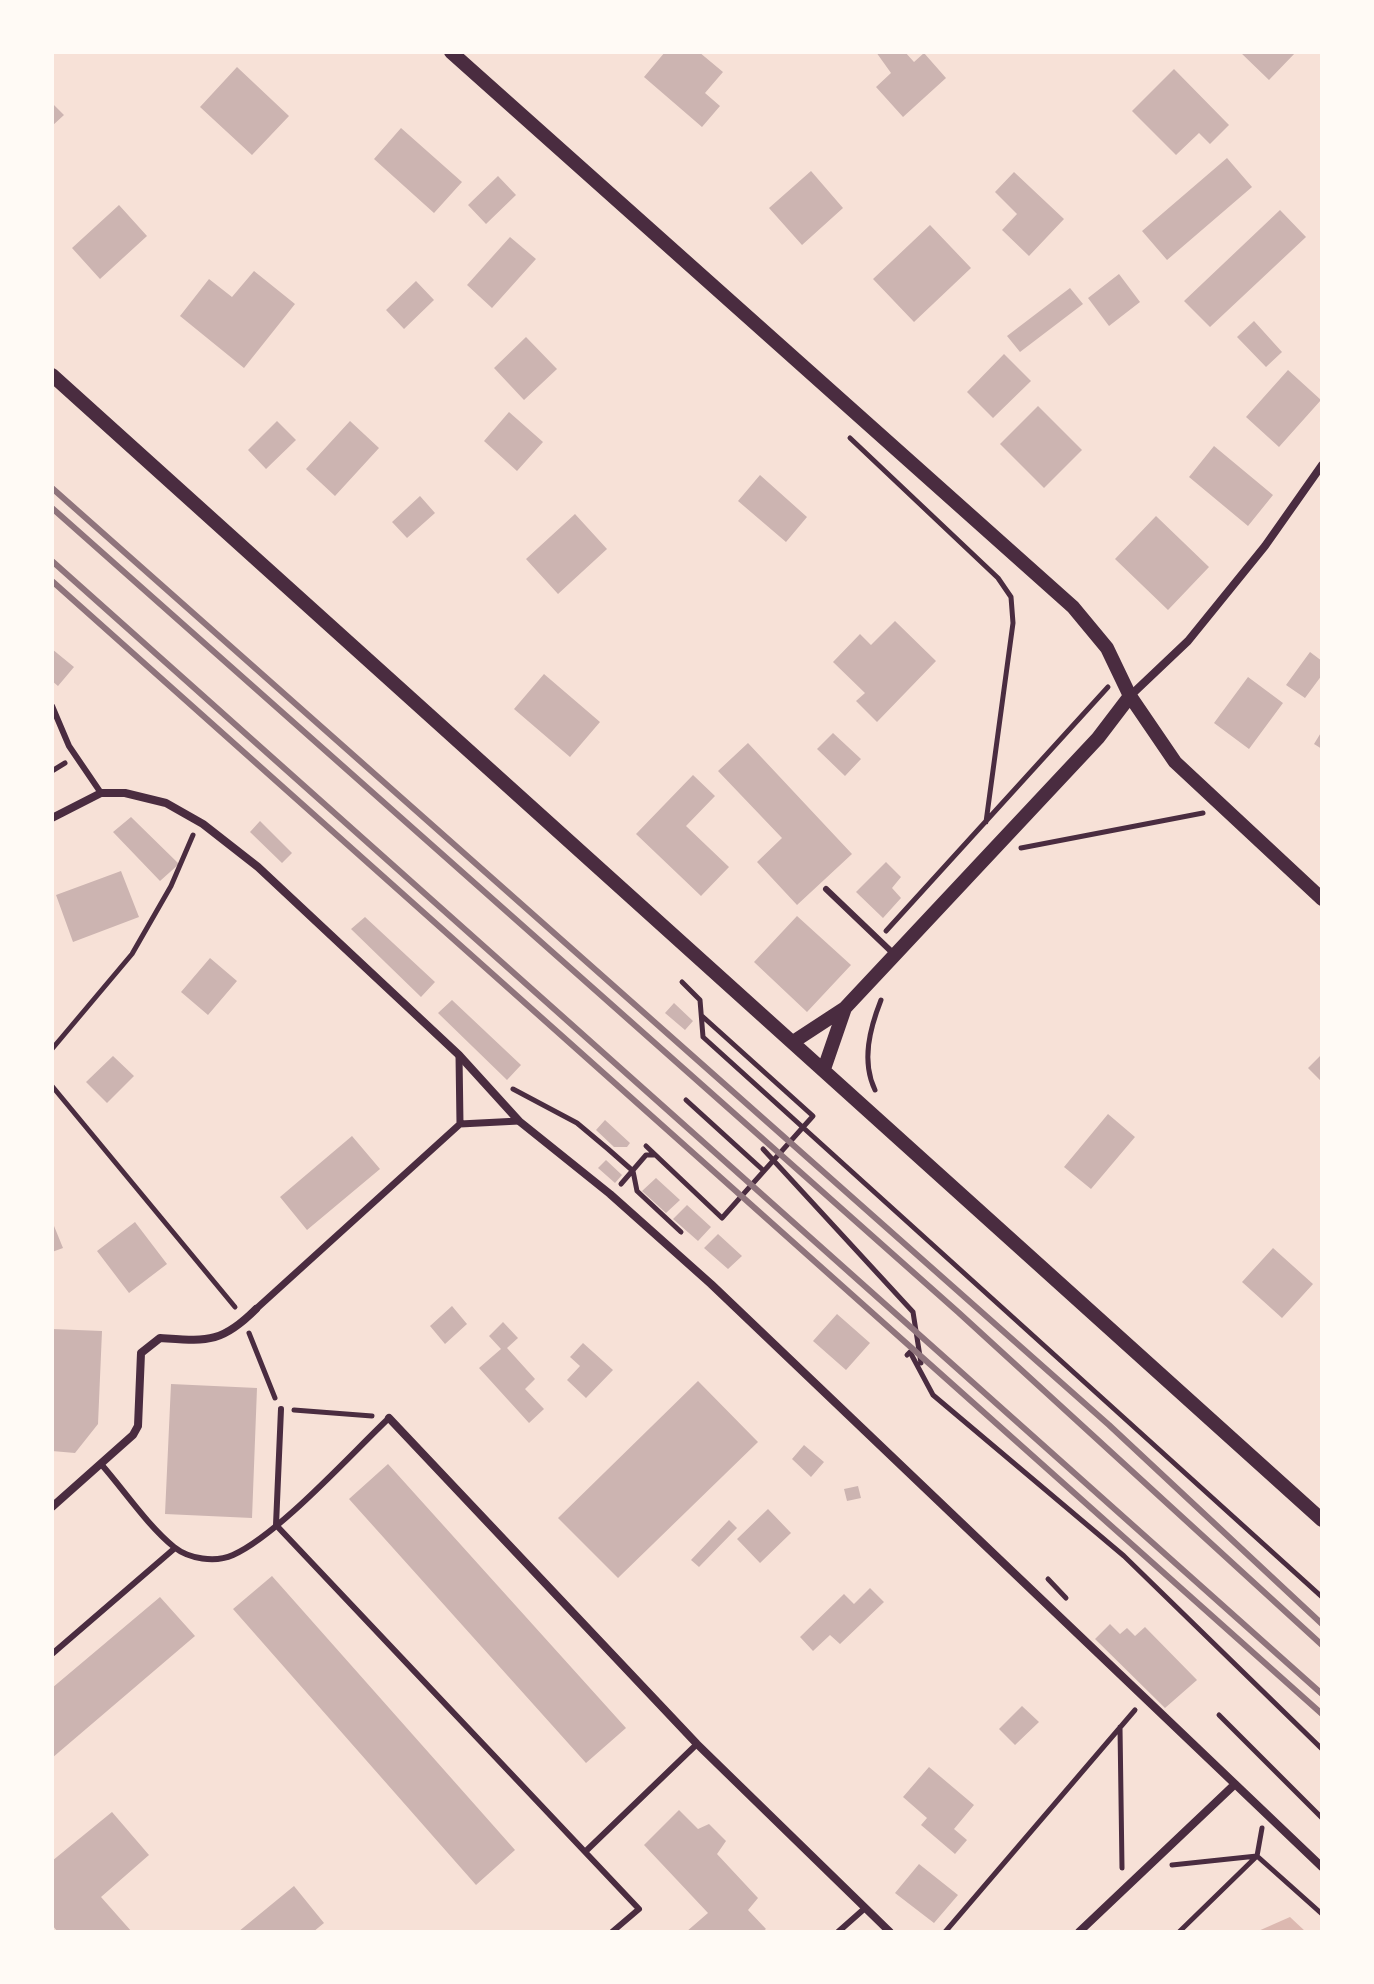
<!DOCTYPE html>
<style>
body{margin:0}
#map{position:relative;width:1374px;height:1984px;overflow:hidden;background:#f7e1d7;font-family:Lora,serif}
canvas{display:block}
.frame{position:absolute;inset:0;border:54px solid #fffaf5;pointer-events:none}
</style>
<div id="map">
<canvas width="1374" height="1984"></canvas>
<div class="frame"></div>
</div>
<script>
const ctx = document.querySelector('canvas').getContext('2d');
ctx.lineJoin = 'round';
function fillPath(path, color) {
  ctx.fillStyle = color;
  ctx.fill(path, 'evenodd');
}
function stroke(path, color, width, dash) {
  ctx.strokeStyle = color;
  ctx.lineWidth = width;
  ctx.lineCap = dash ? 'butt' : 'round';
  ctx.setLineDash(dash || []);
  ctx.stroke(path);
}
fillPath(new Path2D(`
 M 1290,1917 L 1306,1932 L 1256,1932 Z`), '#dcb8b0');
fillPath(new Path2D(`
 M 665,52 L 699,52 L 723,72 L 705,93 L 720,106 L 702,127 L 644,77 Z
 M 876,52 L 905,52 L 914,62 L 924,53 L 946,78 L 903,117 L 876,87 L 891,73 Z
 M 1240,52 L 1296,52 L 1269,80 Z
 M 237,67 L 289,116 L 252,155 L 200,107 Z
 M 1174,69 L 1229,125 L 1210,144 L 1199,133 L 1176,155 L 1132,111 Z
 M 52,103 L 64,115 L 52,126 Z
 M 401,128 L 462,182 L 434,213 L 374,159 Z
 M 1227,158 L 1252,187 L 1167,260 L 1142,231 Z
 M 811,171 L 843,208 L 802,245 L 769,208 Z
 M 1014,172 L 1064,219 L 1029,256 L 1002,230 L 1017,214 L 995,192 Z
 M 498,176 L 516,195 L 486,224 L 468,205 Z
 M 119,205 L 147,236 L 100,279 L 72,248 Z
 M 1280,210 L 1306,237 L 1210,327 L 1184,301 Z
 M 930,225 L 971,268 L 914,322 L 873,279 Z
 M 510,237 L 536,259 L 492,308 L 467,285 Z
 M 254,271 L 295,304 L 244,368 L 180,316 L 209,279 L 232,297 Z
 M 1119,274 L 1140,302 L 1109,326 L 1088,298 Z
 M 416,281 L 434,300 L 404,329 L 386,310 Z
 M 1070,288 L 1083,304 L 1020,352 L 1007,336 Z
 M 1254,321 L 1282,352 L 1266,367 L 1237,337 Z
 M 526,337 L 557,369 L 524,400 L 494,368 Z
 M 1004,354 L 1031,381 L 993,418 L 967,392 Z
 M 1288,370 L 1321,400 L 1279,447 L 1246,417 Z
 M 1038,406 L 1082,450 L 1044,488 L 1000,444 Z
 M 509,412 L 543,442 L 517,471 L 484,441 Z
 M 277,421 L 296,440 L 266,469 L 248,450 Z
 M 350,421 L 379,448 L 335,496 L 306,469 Z
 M 1214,446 L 1273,495 L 1248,526 L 1189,477 Z
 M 760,475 L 807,517 L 786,542 L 738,501 Z
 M 420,496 L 435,513 L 407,538 L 392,522 Z
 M 575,514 L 607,549 L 558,594 L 526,559 Z
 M 1156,516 L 1209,567 L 1168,610 L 1115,559 Z
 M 895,621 L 936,661 L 877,722 L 856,701 L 865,693 L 833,662 L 860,634 L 871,645 Z
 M 52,649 L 74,667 L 58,686 L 52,681 Z
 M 1310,652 L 1322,661 L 1322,675 L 1305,698 L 1286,685 Z
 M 544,674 L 600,722 L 570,757 L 514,709 Z
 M 1248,677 L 1283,703 L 1249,749 L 1214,723 Z
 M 1322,731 L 1322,749 L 1314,744 Z
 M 833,733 L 861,759 L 845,776 L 817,749 Z
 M 748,743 L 852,854 L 797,905 L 757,862 L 782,838 L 718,771 Z
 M 693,775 L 715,796 L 686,826 L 729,867 L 701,896 L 636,834 Z
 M 131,817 L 179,864 L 160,881 L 113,832 Z
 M 260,821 L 292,853 L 282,863 L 250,832 Z
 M 886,862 L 901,877 L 892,888 L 901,898 L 883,918 L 856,892 Z
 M 121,871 L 139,917 L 73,942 L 56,895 Z
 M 797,916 L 851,965 L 807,1012 L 754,962 Z
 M 365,917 L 435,982 L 421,997 L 351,929 Z
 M 210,958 L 237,981 L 208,1015 L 181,992 Z
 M 452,1000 L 521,1065 L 507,1080 L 438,1013 Z
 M 674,1003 L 693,1021 L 685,1030 L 665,1013 Z
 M 1322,1054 L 1322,1082 L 1308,1068 Z
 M 113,1056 L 134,1076 L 107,1103 L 86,1082 Z
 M 1108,1114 L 1135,1137 L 1091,1189 L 1064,1167 Z
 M 605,1120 L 630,1143 L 627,1147 L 614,1147 L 596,1130 Z
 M 352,1136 L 380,1169 L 307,1230 L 280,1197 Z
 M 606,1160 L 622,1175 L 615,1183 L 598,1168 Z
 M 656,1178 L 680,1200 L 666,1213 L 642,1191 Z
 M 687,1205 L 711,1227 L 698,1241 L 673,1219 Z
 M 52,1221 L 63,1248 L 52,1252 Z
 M 135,1222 L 167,1264 L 129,1293 L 97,1251 Z
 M 718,1234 L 742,1256 L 728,1269 L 704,1248 Z
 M 1273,1248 L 1313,1284 L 1282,1318 L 1242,1282 Z
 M 452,1306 L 467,1324 L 445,1344 L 430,1326 Z
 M 837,1314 L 870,1343 L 846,1370 L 813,1341 Z
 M 503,1322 L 518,1338 L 507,1348 L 535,1379 L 525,1389 L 544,1409 L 529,1423 L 479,1368 L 501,1349 L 489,1336 Z
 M 52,1329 L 102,1331 L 98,1424 L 75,1453 L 52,1451 Z
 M 583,1343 L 613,1370 L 586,1398 L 567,1380 L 580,1366 L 570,1357 Z
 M 698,1381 L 758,1442 L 618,1578 L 558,1518 Z
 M 171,1384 L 257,1388 L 252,1518 L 165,1514 Z
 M 804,1445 L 824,1462 L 811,1477 L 792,1459 Z
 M 388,1464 L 626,1728 L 586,1763 L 349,1499 Z
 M 858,1486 L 861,1498 L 847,1501 L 844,1489 Z
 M 768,1509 L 791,1533 L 760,1563 L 737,1539 Z
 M 729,1520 L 737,1528 L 699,1567 L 691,1560 Z
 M 272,1576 L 515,1850 L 476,1885 L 233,1609 Z
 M 870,1588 L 884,1602 L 840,1644 L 830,1635 L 813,1651 L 800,1637 L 844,1594 L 854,1604 Z
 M 160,1597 L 195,1636 L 52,1758 L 52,1688 Z
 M 1110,1624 L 1120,1634 L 1127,1628 L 1135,1636 L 1145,1627 L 1197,1680 L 1165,1708 L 1095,1639 Z
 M 1022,1706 L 1039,1722 L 1015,1745 L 999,1729 Z
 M 929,1767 L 974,1805 L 954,1829 L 967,1840 L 955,1854 L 921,1825 L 927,1818 L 903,1797 Z
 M 679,1810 L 698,1829 L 709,1824 L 726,1841 L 717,1854 L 758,1898 L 748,1910 L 766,1929 L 762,1932 L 686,1932 L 708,1913 L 644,1845 Z
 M 112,1812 L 149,1855 L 101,1897 L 132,1932 L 58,1932 L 52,1925 L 52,1861 Z
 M 919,1864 L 958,1895 L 934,1923 L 895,1893 Z
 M 294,1886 L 324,1923 L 313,1932 L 238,1932 Z`), '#ccb4b1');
stroke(new Path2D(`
 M 850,438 L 998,578 L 1011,597 L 1013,623 L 986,822
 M 52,771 L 65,763
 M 1021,848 L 1203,813
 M 886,931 L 1108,687
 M 682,982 L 700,1000 L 703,1037 L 1322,1597
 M 52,1049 L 132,954 L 171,886 L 193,835
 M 52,1086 L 235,1307
 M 513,1089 L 577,1123 L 608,1149 L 633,1171 L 637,1191 L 681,1232
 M 875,1090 C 861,1061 870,1028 881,1000
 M 686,1100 L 764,1171
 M 646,1146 L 722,1218 L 813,1116 L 702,1016
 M 763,1149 L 913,1312 L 921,1363
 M 621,1184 L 646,1155 L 654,1155
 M 249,1333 L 275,1398
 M 907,1355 L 910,1352 L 933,1395 L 1124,1556 L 1322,1749
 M 294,1410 L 372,1416
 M 1048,1579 L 1066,1598
 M 1219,1715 L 1322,1818
 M 1120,1727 L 1122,1868
 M 1172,1865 L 1257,1856 L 1262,1828
 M 945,1932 L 1135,1710
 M 1179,1932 L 1257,1856 L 1322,1914`), '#4a2c40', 5);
stroke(new Path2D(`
 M 52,706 L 69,746 L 101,793
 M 826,889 L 895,955
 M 281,1409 L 276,1525 L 639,1909 L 612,1932
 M 101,1464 C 124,1490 147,1525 174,1547 C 189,1559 215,1563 233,1555 C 278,1535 351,1454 389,1418
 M 52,1654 L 175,1548
 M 587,1850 L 697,1744
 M 838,1932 L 864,1909`), '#4a2c40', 6);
stroke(new Path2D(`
 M 459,1055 L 460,1124
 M 256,1309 L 460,1124 L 519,1121`), '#4a2c40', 7);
stroke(new Path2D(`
 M 1130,696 L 1188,641 L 1265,546 L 1322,465
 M 52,818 L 101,793 L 125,793 L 166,803 L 203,824 L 258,867 L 459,1055 L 519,1121 L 610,1194 L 711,1284 L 1322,1867
 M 389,1418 L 697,1744 L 890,1932
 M 52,1507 L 133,1435 L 138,1426 L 141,1353 L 160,1338 C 207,1341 221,1344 256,1309
 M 1079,1932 L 1233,1786`), '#4a2c40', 8);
stroke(new Path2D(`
 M 451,52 L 1073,607 L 1107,648 L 1130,696 L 1175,762 L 1322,899
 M 52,375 L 1322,1520
 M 793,1042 L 845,1008 L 1098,738 L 1130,696
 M 824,1069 L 845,1008`), '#4a2c40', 14);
stroke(new Path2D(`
 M 52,488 L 1109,1425 L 1322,1624
 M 52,508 L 958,1312 L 1322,1645
 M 52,561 L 1322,1694
 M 52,581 L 1322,1714`), '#8f747c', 6);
</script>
